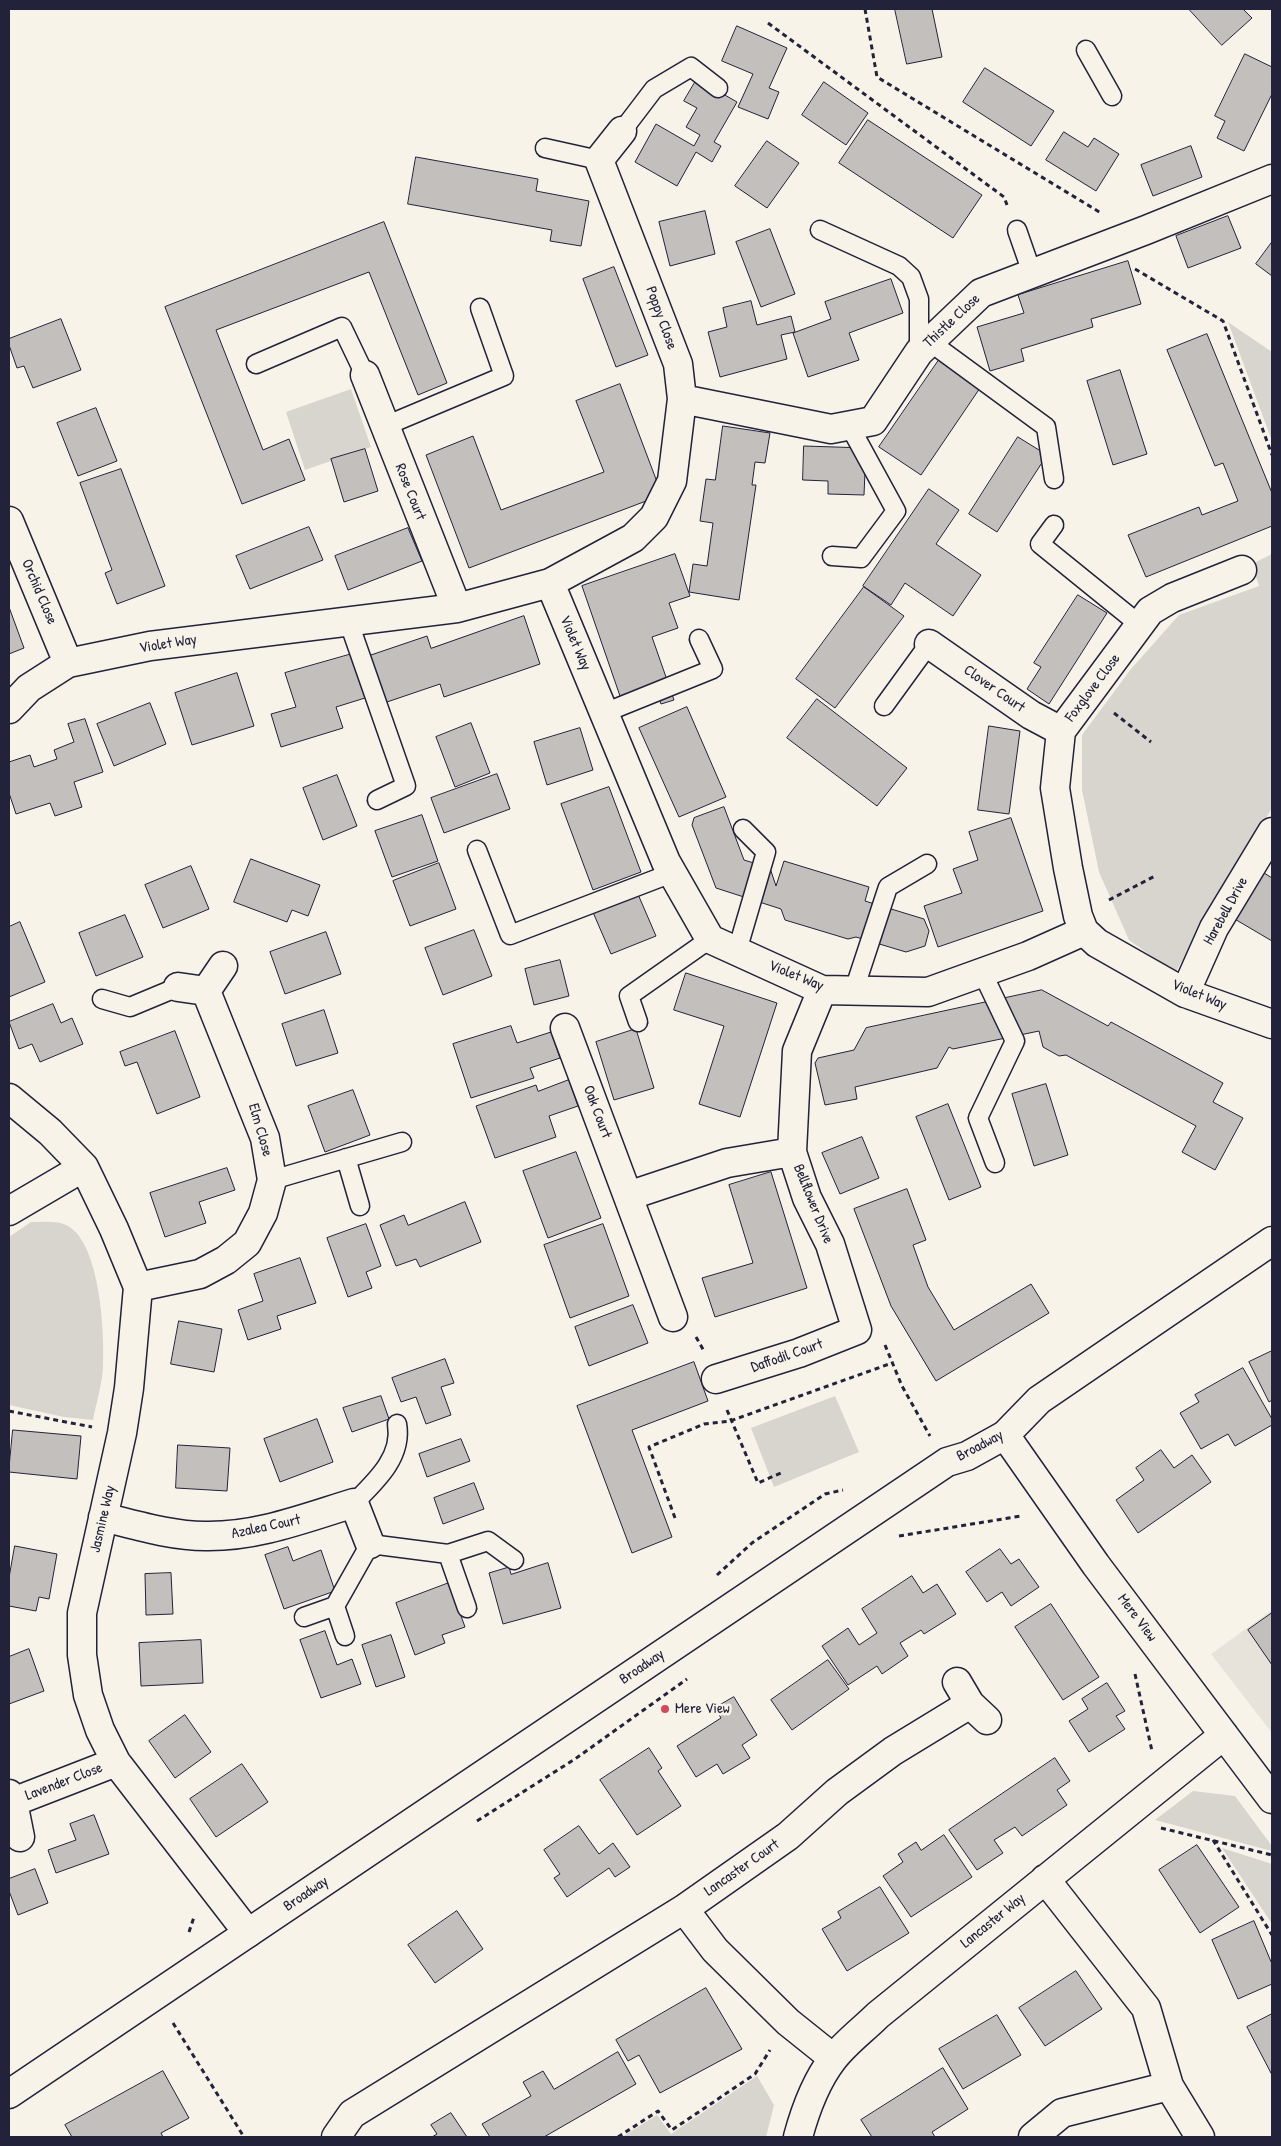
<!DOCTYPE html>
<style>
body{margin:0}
#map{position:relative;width:1281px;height:2146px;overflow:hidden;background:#f7f3e8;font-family:"Patrick Hand",sans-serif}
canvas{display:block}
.frame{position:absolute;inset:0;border:10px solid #22223b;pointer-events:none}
</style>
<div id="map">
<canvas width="1281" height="2146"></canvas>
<div class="frame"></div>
</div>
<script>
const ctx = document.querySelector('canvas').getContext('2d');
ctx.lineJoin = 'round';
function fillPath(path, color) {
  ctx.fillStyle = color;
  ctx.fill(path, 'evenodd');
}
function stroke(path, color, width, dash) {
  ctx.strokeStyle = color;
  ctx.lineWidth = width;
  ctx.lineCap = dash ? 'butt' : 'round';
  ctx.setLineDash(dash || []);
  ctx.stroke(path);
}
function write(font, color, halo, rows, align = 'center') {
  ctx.font = font + ' "Patrick Hand",sans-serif';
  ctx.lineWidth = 5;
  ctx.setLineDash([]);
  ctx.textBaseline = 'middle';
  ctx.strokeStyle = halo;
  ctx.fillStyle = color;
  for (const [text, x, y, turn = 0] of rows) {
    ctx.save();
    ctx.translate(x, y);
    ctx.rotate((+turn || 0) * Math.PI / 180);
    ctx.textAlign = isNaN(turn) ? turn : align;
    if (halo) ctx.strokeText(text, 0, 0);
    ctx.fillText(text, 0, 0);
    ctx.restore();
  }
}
fillPath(new Path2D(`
 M 1272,1610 L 1272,1733 L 1211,1654 Z`), '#e7e3db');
fillPath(new Path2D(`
 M 1228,322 L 1272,352 L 1272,441 Z
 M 351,389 L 371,447 L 305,470 L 286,412 Z
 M 1272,554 L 1272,808 L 1175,973 L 1129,940 L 1099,872 L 1082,790 L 1082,735 L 1131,669 L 1179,615 L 1259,586 L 1252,564 Z
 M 31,1222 C 42,1222 58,1220 68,1226 C 100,1244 105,1333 103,1367 C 102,1385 96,1403 93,1420 L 64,1417 L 9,1405 L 9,1237 Z
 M 835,1396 L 859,1452 L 774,1487 L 751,1428 Z
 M 1193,1791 L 1235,1796 L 1272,1846 L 1272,1851 L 1155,1820 Z
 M 1222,1848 L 1272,1864 L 1272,1924 Z
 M 757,2076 L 774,2105 L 766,2137 L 622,2137 L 657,2115 L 671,2134 Z`), '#d8d5cf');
const building = new Path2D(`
 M 895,9 L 932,9 L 942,57 L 907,64 Z
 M 1189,9 L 1243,9 L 1252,18 L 1222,45 Z
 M 737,26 L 787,48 L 769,88 L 779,92 L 768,119 L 738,107 L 753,74 L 722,61 Z
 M 1245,54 L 1272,67 L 1272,94 L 1244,151 L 1217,138 L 1225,121 L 1215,116 Z
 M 985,68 L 1054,111 L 1031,146 L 963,102 Z
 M 697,79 L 737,102 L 714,142 L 721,146 L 712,162 L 696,152 L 677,186 L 635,162 L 656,124 L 694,146 L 700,135 L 686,127 L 697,108 L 684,101 Z
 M 824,82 L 868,113 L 846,145 L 802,115 Z
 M 868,120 L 982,195 L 953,238 L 839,163 Z
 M 1064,132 L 1088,147 L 1094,138 L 1119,154 L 1096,191 L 1046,160 Z
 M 767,141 L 799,163 L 767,208 L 735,186 Z
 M 1191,146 L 1202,177 L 1153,196 L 1141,165 Z
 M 416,157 L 538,179 L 536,191 L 589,201 L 581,246 L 550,241 L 552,230 L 408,204 Z
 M 705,211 L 715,254 L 670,266 L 659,222 Z
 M 1228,216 L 1241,248 L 1188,268 L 1176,236 Z
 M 384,222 L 447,383 L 418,395 L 369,272 L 216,330 L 263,450 L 289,439 L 305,480 L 242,504 L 165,307 Z
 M 770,229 L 795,294 L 761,307 L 736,242 Z
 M 1272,242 L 1272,276 L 1256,264 Z
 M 1128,261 L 1141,304 L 1091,319 L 1093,327 L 1021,349 L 1024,361 L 990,371 L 977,327 L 1024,313 L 1018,295 Z
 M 614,267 L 648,355 L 616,367 L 583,279 Z
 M 891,279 L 903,313 L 849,333 L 859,360 L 808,377 L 793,333 L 831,319 L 825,302 Z
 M 751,301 L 757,325 L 791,316 L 795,332 L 781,335 L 787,359 L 720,377 L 708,332 L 727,327 L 723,308 Z
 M 61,319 L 81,370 L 33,388 L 24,366 L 17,368 L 9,345 L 9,339 Z
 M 1207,334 L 1272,493 L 1272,526 L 1146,577 L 1128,535 L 1199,507 L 1202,515 L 1238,501 L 1223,463 L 1215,466 L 1167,350 Z
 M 939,360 L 980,388 L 921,475 L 879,447 Z
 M 1120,370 L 1147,454 L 1113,465 L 1087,381 Z
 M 620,384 L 662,495 L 469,568 L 426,455 L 473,436 L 501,510 L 604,472 L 576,401 Z
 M 96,408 L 117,461 L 78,476 L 57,423 Z
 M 723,426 L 770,433 L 765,463 L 755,462 L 752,485 L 756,485 L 739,600 L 689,592 L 693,564 L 707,566 L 713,523 L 700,521 L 706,479 L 715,480 Z
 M 1018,437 L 1047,455 L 997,532 L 969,514 Z
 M 804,446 L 866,448 L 864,495 L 828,494 L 828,481 L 803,480 Z
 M 365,449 L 378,491 L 344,502 L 331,459 Z
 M 121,469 L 165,586 L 117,604 L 105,573 L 112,570 L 80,483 Z
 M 929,489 L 959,510 L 936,544 L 981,575 L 953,616 L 905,583 L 891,605 L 863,586 Z
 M 309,527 L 323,560 L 250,589 L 236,556 Z
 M 408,528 L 422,561 L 348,590 L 335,556 Z
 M 675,554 L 690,596 L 669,603 L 678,628 L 652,637 L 674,700 L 661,704 L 654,684 L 620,696 L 582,586 Z
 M 864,587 L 904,616 L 835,708 L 796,679 Z
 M 1078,595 L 1107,613 L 1049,704 L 1027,689 L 1041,667 L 1034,663 Z
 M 9,607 L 24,648 L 9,654 Z
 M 524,616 L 540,664 L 444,697 L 440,684 L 384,703 L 368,656 L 427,636 L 431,648 Z
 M 352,654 L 365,698 L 336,707 L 343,728 L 281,747 L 271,714 L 296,707 L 285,673 Z
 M 237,673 L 254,726 L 192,745 L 175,693 Z
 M 817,699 L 907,768 L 877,806 L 787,738 Z
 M 150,703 L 166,744 L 114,766 L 97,724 Z
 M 687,707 L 726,797 L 679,817 L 639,728 Z
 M 85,719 L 103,772 L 74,782 L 82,807 L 55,816 L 50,803 L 16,814 L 9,793 L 9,762 L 30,755 L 34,767 L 57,759 L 54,750 L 74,742 L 68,724 Z
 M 471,723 L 490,773 L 455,787 L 436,737 Z
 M 989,726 L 1020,731 L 1009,814 L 978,810 Z
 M 580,728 L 593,770 L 547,785 L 534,742 Z
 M 497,774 L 510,809 L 444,833 L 431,798 Z
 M 337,775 L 357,826 L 323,840 L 303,788 Z
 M 609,787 L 641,872 L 593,890 L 561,804 Z
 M 724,807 L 744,860 L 770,868 L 776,886 L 784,861 L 869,887 L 865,901 L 924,919 L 929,931 L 925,946 L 906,952 L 856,937 L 848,939 L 785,920 L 781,909 L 716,888 L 692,825 L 694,818 Z
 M 422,815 L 438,861 L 392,877 L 375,831 Z
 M 1011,818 L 1043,911 L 938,947 L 924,906 L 962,893 L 953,869 L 978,860 L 969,832 Z
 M 251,859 L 320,885 L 308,916 L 292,910 L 287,922 L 234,902 Z
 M 439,863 L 456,909 L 410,926 L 393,881 Z
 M 191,866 L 209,909 L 163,928 L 145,885 Z
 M 1261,871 L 1272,878 L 1272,941 L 1233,918 Z
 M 637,892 L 656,936 L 611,954 L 592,910 Z
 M 125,915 L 143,957 L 96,976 L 79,933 Z
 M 20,922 L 45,982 L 9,997 L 9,927 Z
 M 474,930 L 492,976 L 443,995 L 425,948 Z
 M 326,932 L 341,974 L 285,994 L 270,952 Z
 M 560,960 L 569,996 L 534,1005 L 525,969 Z
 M 686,973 L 777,1003 L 740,1117 L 699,1104 L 724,1026 L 674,1010 Z
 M 1042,990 L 1108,1026 L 1111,1022 L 1223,1083 L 1213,1102 L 1243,1118 L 1215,1170 L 1182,1152 L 1196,1126 L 1066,1055 L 1059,1056 L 1043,1047 L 1039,1031 L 953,1049 L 949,1047 L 937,1068 L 855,1087 L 857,1099 L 825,1105 L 815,1063 L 818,1058 L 854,1050 L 866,1028 Z
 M 53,1004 L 61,1023 L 72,1018 L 83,1044 L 40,1062 L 32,1044 L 19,1049 L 9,1022 Z
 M 324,1010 L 338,1053 L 296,1066 L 282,1024 Z
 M 511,1026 L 517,1043 L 551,1032 L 560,1058 L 530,1068 L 534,1078 L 471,1098 L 453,1044 Z
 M 636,1029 L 654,1088 L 614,1100 L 596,1042 Z
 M 175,1031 L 200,1097 L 157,1114 L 137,1062 L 125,1066 L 120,1052 Z
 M 569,1080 L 578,1106 L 549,1116 L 556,1137 L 495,1158 L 476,1106 L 536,1085 L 538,1091 Z
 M 1046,1084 L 1068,1155 L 1034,1166 L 1012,1094 Z
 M 353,1090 L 370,1135 L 325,1152 L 308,1106 Z
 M 948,1104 L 981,1187 L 949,1200 L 916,1117 Z
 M 862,1137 L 879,1178 L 840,1194 L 822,1153 Z
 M 576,1152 L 601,1218 L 548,1238 L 523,1171 Z
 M 227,1168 L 235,1190 L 199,1202 L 206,1223 L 165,1237 L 150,1193 Z
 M 771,1172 L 807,1288 L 715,1317 L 702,1278 L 753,1263 L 729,1185 Z
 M 907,1189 L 926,1240 L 913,1245 L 928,1287 L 954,1330 L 1031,1284 L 1049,1313 L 936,1381 L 891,1306 L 854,1209 Z
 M 465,1202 L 481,1242 L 420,1267 L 416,1259 L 396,1266 L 380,1225 L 404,1215 L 408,1225 Z
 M 366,1224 L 381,1266 L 366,1272 L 372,1288 L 348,1297 L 327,1238 Z
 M 603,1224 L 629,1296 L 570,1318 L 544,1245 Z
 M 300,1258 L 316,1303 L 277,1316 L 281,1329 L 248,1340 L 238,1310 L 263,1301 L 254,1274 Z
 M 633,1305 L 648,1343 L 589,1366 L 575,1327 Z
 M 179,1321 L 222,1329 L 214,1372 L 171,1364 Z
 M 1272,1351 L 1272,1400 L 1269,1402 L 1249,1362 Z
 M 445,1359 L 454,1383 L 441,1387 L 451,1415 L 426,1424 L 416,1397 L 401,1402 L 392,1378 Z
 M 694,1362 L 708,1401 L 632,1430 L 672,1537 L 632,1553 L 577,1406 Z
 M 1243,1368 L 1272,1419 L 1272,1425 L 1235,1446 L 1228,1434 L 1201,1449 L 1180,1413 L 1199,1402 L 1195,1395 Z
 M 381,1396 L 389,1419 L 352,1432 L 343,1408 Z
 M 317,1419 L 333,1462 L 280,1482 L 264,1439 Z
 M 13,1430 L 81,1436 L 77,1479 L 9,1472 Z
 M 461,1439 L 470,1461 L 427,1477 L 419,1454 Z
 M 178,1445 L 230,1448 L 227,1491 L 176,1488 Z
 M 1161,1450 L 1174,1468 L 1192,1455 L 1211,1482 L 1138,1533 L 1116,1500 L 1144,1480 L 1136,1468 Z
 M 474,1483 L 484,1509 L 443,1524 L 434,1498 Z
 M 15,1546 L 57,1554 L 49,1599 L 39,1597 L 36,1611 L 9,1606 L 9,1578 Z
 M 288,1547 L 293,1561 L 321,1550 L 335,1591 L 284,1609 L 265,1555 Z
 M 1000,1549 L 1011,1564 L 1019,1559 L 1039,1587 L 1011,1606 L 1002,1592 L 987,1602 L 966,1572 Z
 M 548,1563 L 561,1608 L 503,1624 L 489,1573 L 509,1567 L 511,1574 Z
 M 171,1573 L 173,1614 L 146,1615 L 145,1574 Z
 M 912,1576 L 923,1593 L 937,1584 L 956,1614 L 924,1634 L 921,1630 L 900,1643 L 908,1656 L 882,1674 L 877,1666 L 848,1685 L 822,1646 L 848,1628 L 859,1645 L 877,1633 L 862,1609 Z
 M 449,1583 L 465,1627 L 442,1635 L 445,1643 L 415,1655 L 396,1603 Z
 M 1051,1604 L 1099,1677 L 1063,1700 L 1015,1627 Z
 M 1272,1613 L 1272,1665 L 1248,1630 Z
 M 325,1631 L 337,1665 L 352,1659 L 361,1684 L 321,1698 L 300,1640 Z
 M 391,1635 L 405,1677 L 376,1687 L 362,1645 Z
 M 201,1640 L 203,1683 L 141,1686 L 139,1643 Z
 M 29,1649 L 44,1691 L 9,1704 L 9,1657 Z
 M 828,1660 L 849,1689 L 792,1730 L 771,1700 Z
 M 1107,1683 L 1125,1711 L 1116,1716 L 1125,1729 L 1089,1752 L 1069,1721 L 1088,1709 L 1082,1699 Z
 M 734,1697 L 757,1735 L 742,1745 L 750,1758 L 723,1774 L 717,1764 L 696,1777 L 677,1746 L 721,1718 L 715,1708 Z
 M 185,1715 L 211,1752 L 175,1778 L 149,1741 Z
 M 649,1748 L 662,1768 L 658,1771 L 681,1806 L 637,1835 L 600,1780 Z
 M 1055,1758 L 1070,1781 L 1057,1790 L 1067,1805 L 1022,1836 L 1015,1827 L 994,1840 L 1003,1853 L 977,1870 L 949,1830 Z
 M 242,1764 L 268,1802 L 216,1837 L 190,1799 Z
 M 94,1815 L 109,1854 L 56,1873 L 48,1850 L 76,1840 L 70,1824 Z
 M 579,1826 L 599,1854 L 613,1843 L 630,1867 L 615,1877 L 609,1868 L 567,1897 L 554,1878 L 560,1874 L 544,1850 Z
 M 944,1835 L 972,1877 L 911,1917 L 883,1876 L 903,1862 L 898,1854 L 916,1842 L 921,1850 Z
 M 1197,1845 L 1239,1907 L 1200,1933 L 1159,1870 Z
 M 35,1869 L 48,1903 L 18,1915 L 9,1891 L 9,1879 Z
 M 880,1887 L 909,1933 L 847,1971 L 822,1929 L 841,1918 L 838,1912 Z
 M 457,1911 L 483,1949 L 435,1983 L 408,1945 Z
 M 1254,1921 L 1272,1964 L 1272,1984 L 1238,1999 L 1212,1940 Z
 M 1076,1971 L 1102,2009 L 1045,2046 L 1019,2008 Z
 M 706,1988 L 742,2049 L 660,2093 L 639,2055 L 628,2061 L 616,2040 Z
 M 1272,2014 L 1272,2075 L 1247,2027 Z
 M 997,2015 L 1021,2055 L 963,2089 L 939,2049 Z
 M 618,2052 L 636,2084 L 544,2137 L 490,2137 L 482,2124 L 531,2096 L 523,2082 L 543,2071 L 554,2089 Z
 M 943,2068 L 968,2109 L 932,2132 L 935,2137 L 872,2137 L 861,2120 Z
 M 163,2071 L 189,2118 L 161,2133 L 163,2137 L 72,2137 L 65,2125 Z
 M 451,2113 L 467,2137 L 432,2137 L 437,2134 L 431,2125 Z`);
fillPath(building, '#c2bfbd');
stroke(building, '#22223b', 1);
const service = new Path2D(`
 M 1086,50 L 1112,96
 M 622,131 L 654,89 L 691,67 L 718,88
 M 545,148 L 599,160
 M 820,230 L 899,266 L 911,277 L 919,299 L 919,352
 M 1017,230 L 1032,273
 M 930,342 L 1046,427 L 1054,479
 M 256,364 L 342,327 L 365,375
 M 385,426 L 504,376 L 480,308
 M 1054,525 L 1040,544 L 1140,625
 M 832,556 L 861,558 L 896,511 L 849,425
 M 348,620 L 406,786 L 377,800
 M 884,706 L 929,644
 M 604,713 L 713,669 L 699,639
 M 477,850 L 510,935 L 672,873
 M 737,951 L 766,852 L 743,829
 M 982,972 L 1015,1041 L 978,1118 L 995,1163
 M 854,990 L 888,887 L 927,864
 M 102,999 L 130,1007 L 178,987
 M 638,1022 L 629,996 L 710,939
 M 346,1158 L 360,1206
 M 272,1180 L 402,1142
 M 354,1503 C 375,1482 403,1457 397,1424
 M 448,1554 L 488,1541 L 514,1560
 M 335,1606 L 345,1636
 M 304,1617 L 335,1606 L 370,1544 L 448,1554 L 467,1608`);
const minor = new Path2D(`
 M 365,375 L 457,608
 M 682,399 L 831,429 L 873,421 L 919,352 L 981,293 L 1146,230 L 1272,179
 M 9,521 L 68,663
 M 550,583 L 666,862 L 710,939 L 822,990 L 928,992 L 1028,956 L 1084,931 L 1097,943 L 1185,993 L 1272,1024
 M 929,644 L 1031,715 L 1061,731
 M 9,709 L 29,688 L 68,663 L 150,646 L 457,608 L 550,583 L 633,538 L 654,517 L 672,481 L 682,399 L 678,364 L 599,160 L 622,131
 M 1084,931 L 1078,916 L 1068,868 L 1055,788 L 1061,731 L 1150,611 L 1172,598 L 1242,570
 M 178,987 L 206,991 L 223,966
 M 1185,993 L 1214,928 L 1272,832
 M 565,1028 L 673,1317
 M 9,1098 L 50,1132 L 84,1167 L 114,1229 L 138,1287 L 129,1388 L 122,1433 L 82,1613 L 82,1655 L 88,1695 L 100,1730 L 116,1762 L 248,1933
 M 628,1196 L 727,1163 L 792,1152
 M 9,1211 L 84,1167
 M 138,1287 L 200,1274 L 226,1260 L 247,1243 L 263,1213 L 272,1180 L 265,1138 L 206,991
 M 716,1379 L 799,1353 L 857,1330 L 830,1244 L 807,1198 L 792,1152 L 797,1051 L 822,990
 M 1005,1435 L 1096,1565 L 1272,1799
 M 103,1517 C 136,1525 171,1536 205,1536 C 257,1537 305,1518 354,1503 L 370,1544
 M 970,1704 L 987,1720
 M 9,1794 L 13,1802 L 20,1837
 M 13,1802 L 116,1762
 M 1045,1879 L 1146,2008 L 1169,2086 L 1200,2137
 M 684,1909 L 715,1950 L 788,2022 L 833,2058
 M 336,2137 L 352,2114 L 684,1909 L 788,1836 L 837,1792 L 893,1751 L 970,1704 L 957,1682
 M 798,2137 C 805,2111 816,2081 833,2059 C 845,2043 864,2029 878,2015 L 1224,1735
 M 1033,2137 L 1062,2113 L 1169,2086`);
const secondary = new Path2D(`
 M 9,2094 L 947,1462 L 967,1456 L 1005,1435 L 1039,1400 L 1272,1241`);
stroke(service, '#22223b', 21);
stroke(minor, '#22223b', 31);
stroke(secondary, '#22223b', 31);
stroke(new Path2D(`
 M 865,9 L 877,77 L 1101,213
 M 768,23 L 1004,197 L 1007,205
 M 1135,269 L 1223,321 L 1272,455
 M 1114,713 L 1151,742
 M 1109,900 L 1155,876
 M 696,1337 L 704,1351
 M 885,1345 L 902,1386 L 930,1436
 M 727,1410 L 758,1483 L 781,1473
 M 9,1411 L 92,1427
 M 675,1518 L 649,1447 L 704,1424 L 730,1421 L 892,1363
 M 899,1536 L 1021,1516
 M 717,1575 L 752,1543 L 825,1494 L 843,1490
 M 1135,1674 L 1152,1751
 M 477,1821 L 575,1759 L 687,1679
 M 1161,1828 L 1272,1855
 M 1213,1840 L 1272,1935
 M 189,1932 L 194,1917
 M 173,2023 L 244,2137
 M 618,2137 L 658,2111 L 672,2130 L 755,2074 L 770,2050`), '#22223b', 3, [5, 4]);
stroke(service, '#f7f3e8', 18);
stroke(minor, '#f7f3e8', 28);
stroke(secondary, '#f7f3e8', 28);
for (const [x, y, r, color] of [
 [665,1709,5,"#d1495b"]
]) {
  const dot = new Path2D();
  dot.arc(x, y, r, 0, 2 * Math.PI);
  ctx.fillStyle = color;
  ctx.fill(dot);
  stroke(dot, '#f7f3e8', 2);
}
write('15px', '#22223b', '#f7f3e8', [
 ["Poppy Close",661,318,70],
 ["Thistle Close",952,321,-43],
 ["Rose Court",410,492,68],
 ["Orchid Close",39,592,67],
 ["Violet Way",575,643,67],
 ["Violet Way",168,644,-9],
 ["Foxglove Close",1093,688,-53],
 ["Clover Court",994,689,35],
 ["Harebell Drive",1226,911,-61],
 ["Violet Way",796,976,22],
 ["Violet Way",1199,995,22],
 ["Oak Court",597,1112,69],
 ["Elm Close",260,1130,74],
 ["Bellflower Drive",813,1204,68],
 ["Daffodil Court",787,1356,-19],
 ["Broadway",980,1446,-28],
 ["Jasmine Way",103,1519,-77],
 ["Azalea Court",266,1527,-12],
 ["Mere View",1137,1618,53],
 ["Broadway",642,1667,-34],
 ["Lavender Close",64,1782,-21],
 ["Lancaster Court",742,1868,-35],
 ["Broadway",306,1894,-34],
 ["Lancaster Way",993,1921,-39]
]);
write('15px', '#22223b', '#f7f3e8', [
 ["Mere View",675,1709]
], 'left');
</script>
